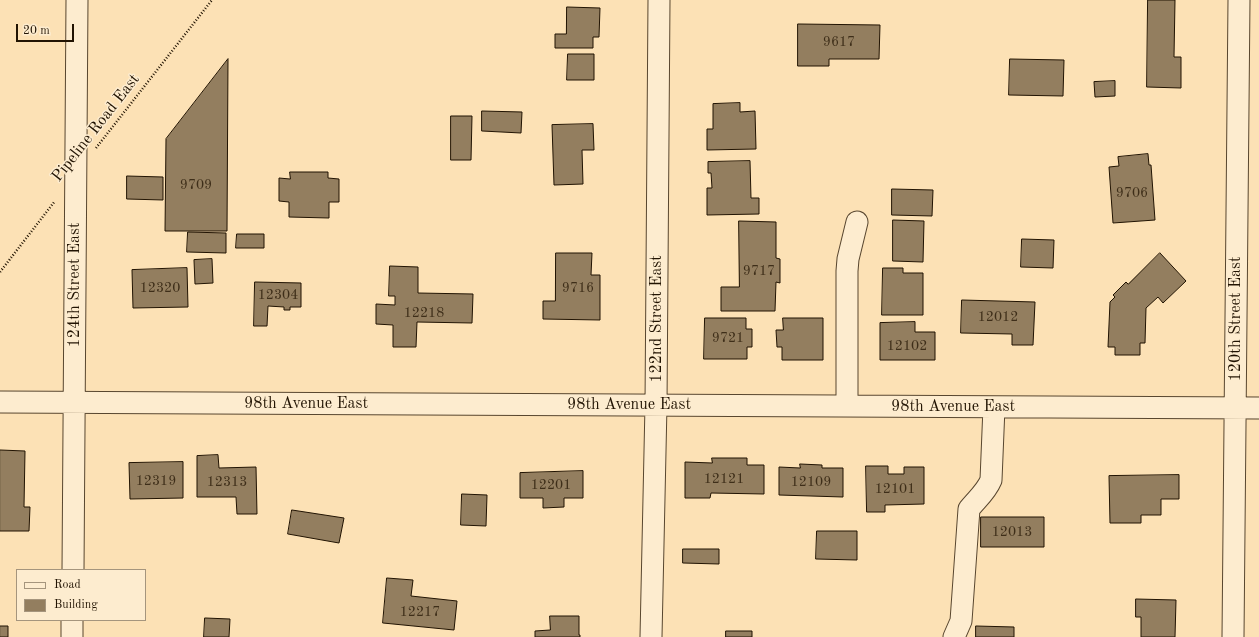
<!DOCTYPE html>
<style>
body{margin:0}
#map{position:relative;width:1259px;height:637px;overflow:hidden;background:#fce1b5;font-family:"Old Standard TT",serif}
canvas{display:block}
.legend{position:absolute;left:16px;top:569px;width:130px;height:52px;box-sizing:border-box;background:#fdeccf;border:1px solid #a5957d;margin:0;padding:5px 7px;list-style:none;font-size:12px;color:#211302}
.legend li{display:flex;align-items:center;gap:8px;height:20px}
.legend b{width:20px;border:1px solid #a5957d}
.scale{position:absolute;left:16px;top:24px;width:58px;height:18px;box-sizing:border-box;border:2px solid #211302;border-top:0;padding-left:5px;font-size:12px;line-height:14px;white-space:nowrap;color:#211302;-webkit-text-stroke:3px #fdeccf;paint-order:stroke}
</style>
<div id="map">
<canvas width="1259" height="637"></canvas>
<ul class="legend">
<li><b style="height:5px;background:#fdeccf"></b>Road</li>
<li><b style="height:11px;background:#937e5f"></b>Building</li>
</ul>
<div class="scale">20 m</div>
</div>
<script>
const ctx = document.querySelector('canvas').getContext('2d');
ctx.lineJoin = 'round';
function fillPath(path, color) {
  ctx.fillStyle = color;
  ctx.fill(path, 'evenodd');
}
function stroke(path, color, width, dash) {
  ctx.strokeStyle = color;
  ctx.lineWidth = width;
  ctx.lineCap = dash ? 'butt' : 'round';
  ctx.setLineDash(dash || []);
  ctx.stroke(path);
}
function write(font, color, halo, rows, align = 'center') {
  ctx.font = font + ' "Old Standard TT",serif';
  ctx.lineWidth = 3;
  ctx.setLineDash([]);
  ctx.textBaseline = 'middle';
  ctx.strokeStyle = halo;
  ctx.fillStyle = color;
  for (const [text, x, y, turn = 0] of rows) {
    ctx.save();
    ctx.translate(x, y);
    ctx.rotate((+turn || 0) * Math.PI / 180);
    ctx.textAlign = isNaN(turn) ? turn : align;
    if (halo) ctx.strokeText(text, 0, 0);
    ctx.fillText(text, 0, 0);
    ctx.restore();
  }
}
const building = new Path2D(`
 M 1148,0 L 1175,0 L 1174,57 L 1181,57 L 1181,88 L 1147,87 Z
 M 567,7 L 600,8 L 599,37 L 593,37 L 593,48 L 555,48 L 555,34 L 566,34 Z
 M 798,24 L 880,25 L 879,59 L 829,59 L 829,66 L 798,66 Z
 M 568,54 L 594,54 L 594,80 L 567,80 Z
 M 228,59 L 227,231 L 165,231 L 166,139 Z
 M 1010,59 L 1064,60 L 1063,96 L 1009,95 Z
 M 1115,81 L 1115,96 L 1095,97 L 1094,82 Z
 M 740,103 L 740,112 L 755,111 L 756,149 L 707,150 L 707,129 L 713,129 L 713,104 Z
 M 482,111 L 522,112 L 521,133 L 482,131 Z
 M 451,116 L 472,116 L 471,160 L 451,160 Z
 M 593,124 L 594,150 L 582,150 L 583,184 L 554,185 L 552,125 Z
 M 1148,154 L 1149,165 L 1151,165 L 1155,220 L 1113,223 L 1109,167 L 1119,166 L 1118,157 Z
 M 750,161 L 751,198 L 759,198 L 759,214 L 707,215 L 707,188 L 712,188 L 711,173 L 708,173 L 708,162 Z
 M 290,172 L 328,172 L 328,178 L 339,179 L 339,202 L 329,202 L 329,218 L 289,217 L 289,202 L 279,201 L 279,178 L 290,179 Z
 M 127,176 L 163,177 L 163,200 L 127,199 Z
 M 892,189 L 933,190 L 932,216 L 892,215 Z
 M 893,220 L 924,221 L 923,262 L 893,261 Z
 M 739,221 L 776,222 L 776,258 L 780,259 L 780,283 L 776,282 L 775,311 L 721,311 L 721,287 L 739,287 Z
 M 188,232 L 226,233 L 226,253 L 187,252 Z
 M 237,234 L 264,234 L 264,248 L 236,248 Z
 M 1022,239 L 1054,240 L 1053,268 L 1021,267 Z
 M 556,253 L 592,253 L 591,275 L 600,275 L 600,320 L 543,319 L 543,301 L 555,301 Z
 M 1160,253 L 1186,281 L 1163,303 L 1158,297 L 1146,308 L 1145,343 L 1140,343 L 1140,355 L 1115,355 L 1115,347 L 1108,347 L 1110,302 L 1115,297 L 1113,295 L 1126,282 L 1128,284 Z
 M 212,259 L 213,283 L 195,284 L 194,260 Z
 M 390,266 L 418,267 L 418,293 L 473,294 L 472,323 L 417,322 L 416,347 L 393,347 L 393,325 L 376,324 L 376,304 L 395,305 L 395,296 L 389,296 Z
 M 187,268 L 188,307 L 133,308 L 132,270 Z
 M 883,268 L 903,268 L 903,273 L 923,273 L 923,315 L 882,315 Z
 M 255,282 L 301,283 L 301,307 L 290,307 L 290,310 L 284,310 L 284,307 L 268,306 L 267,326 L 254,326 Z
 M 962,300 L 1035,302 L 1033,345 L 1012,345 L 1012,334 L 961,333 Z
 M 705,318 L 746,318 L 746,329 L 752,329 L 752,347 L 747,347 L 747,359 L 704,359 Z
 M 783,318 L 823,318 L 823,360 L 782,360 L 782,347 L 777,347 L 776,330 L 783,330 Z
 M 915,322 L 915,332 L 935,332 L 935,360 L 880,360 L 880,323 Z
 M 0,450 L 25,451 L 24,507 L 30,507 L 29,531 L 0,531 Z
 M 218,455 L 219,468 L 256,467 L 257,514 L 237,514 L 236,497 L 197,497 L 197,456 Z
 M 712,458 L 747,458 L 747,465 L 764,465 L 764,494 L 711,493 L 710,498 L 685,498 L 685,462 L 712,463 Z
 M 183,462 L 183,498 L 130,499 L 129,463 Z
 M 800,464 L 822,465 L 822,468 L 843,468 L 843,497 L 779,495 L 779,467 L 800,468 Z
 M 866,466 L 888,466 L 888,474 L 904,474 L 904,467 L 924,467 L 924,504 L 885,505 L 885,512 L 867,512 Z
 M 583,471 L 583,498 L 564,498 L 564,507 L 543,508 L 543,498 L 520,498 L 520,473 Z
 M 1179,475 L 1179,499 L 1161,499 L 1161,515 L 1141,515 L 1141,523 L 1110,523 L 1109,476 Z
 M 462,494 L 487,495 L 486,526 L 461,525 Z
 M 292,510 L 344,518 L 339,543 L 288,534 Z
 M 981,517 L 1044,517 L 1044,547 L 981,547 Z
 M 817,531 L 857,531 L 857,560 L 816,559 Z
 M 683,549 L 719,549 L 719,564 L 683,563 Z
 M 387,578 L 413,580 L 411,596 L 457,601 L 454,630 L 383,623 Z
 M 1136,599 L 1176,600 L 1175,637 L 1141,637 L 1141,617 L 1136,617 Z
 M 550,616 L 579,616 L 579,635 L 580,635 L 580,637 L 535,637 L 535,631 L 550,630 Z
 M 205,618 L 230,619 L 229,637 L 204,637 Z
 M 0,626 L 8,626 L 8,637 L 0,637 Z
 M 976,626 L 1014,627 L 1014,637 L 976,637 Z
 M 726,631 L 752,631 L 752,637 L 726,637 Z`);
fillPath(building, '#937e5f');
stroke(building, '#211302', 1);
const minor = new Path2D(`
 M 0,402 L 1259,408
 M 847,406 L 847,271 L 848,259 L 857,222
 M 73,570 L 77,0
 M 72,637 L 72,620
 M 651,637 L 656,405 L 659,0
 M 954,637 L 961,621 L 969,509 C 977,499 986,492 991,480 L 994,407
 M 1233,637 L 1239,0`);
stroke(minor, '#58462f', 23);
stroke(new Path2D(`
 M 96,148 L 212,0
 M 0,272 L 55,201`), '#211302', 2.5, [1, 2]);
stroke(minor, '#fdeccf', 21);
write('14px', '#3e2e19', null, [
 ["9617",839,42],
 ["9709",196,185],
 ["9706",1132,193],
 ["9717",759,271],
 ["12320",160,288],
 ["9716",578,288],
 ["12304",278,295],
 ["12218",424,313],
 ["12012",998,317],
 ["9721",728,338],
 ["12102",907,346],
 ["12121",724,479],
 ["12319",156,481],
 ["12313",227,482],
 ["12109",811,482],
 ["12201",551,485],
 ["12101",895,489],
 ["12013",1012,532],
 ["12217",420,612]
]);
write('16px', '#211302', '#fdeccf', [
 ["Pipeline Road East",96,128,-52],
 ["124th Street East",75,285,-90],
 ["122nd Street East",657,319,-90],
 ["120th Street East",1236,319,-90],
 ["98th Avenue East",306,404],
 ["98th Avenue East",629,405],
 ["98th Avenue East",953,407]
]);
</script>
